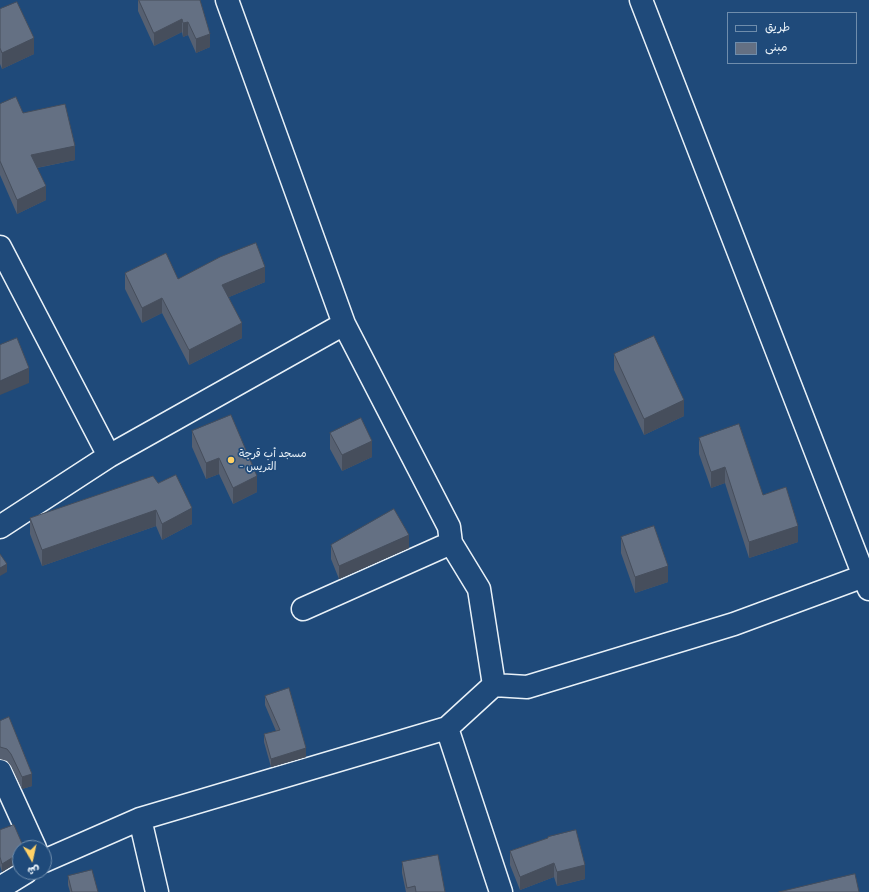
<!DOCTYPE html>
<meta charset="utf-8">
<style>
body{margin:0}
#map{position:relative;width:869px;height:892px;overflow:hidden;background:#1f4a7a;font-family:Delius,"Playpen Sans Arabic",sans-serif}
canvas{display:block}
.legend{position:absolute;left:727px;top:12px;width:130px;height:52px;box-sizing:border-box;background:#1f4a7a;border:1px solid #6f8dac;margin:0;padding:5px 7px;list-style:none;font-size:12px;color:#e8f1f8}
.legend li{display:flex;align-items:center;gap:8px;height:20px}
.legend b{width:20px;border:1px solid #6f8dac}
.north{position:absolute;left:12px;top:840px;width:40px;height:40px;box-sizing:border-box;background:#1f4a7a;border:1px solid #6f8dac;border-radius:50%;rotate:171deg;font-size:11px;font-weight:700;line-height:16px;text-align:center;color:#e8f1f8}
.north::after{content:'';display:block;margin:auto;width:14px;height:18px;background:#ffd166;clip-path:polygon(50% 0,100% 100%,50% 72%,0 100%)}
</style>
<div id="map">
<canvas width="869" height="892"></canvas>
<ul class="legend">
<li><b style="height:5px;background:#1f4a7a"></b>طريق</li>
<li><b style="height:11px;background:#647083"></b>مبنى</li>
</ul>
<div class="north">ش</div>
</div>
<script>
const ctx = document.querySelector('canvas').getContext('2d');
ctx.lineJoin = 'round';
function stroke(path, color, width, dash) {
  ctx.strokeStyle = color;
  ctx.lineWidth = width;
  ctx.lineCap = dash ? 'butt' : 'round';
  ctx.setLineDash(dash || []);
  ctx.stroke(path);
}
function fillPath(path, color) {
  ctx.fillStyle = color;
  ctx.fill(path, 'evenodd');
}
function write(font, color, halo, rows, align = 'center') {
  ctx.font = font + ' Delius,"Playpen Sans Arabic",sans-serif';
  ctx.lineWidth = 3.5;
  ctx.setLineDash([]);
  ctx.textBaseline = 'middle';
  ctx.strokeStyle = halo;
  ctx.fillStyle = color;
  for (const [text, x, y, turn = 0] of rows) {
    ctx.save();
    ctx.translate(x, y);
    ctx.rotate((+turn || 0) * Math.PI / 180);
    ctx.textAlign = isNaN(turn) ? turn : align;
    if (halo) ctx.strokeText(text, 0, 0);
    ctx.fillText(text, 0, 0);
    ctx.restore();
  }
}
const minor = new Path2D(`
 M 227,0 L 344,324 L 449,527 L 451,543 L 479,589 L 494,685
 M 641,0 L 869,589
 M 0,247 L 109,456
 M 0,527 L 109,456 L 344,324
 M 303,609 L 451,543
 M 447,728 L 501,892
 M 0,771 L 35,848
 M 140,819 L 157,892
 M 44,861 L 140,819 L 447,728 L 494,685 L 527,687 L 734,624 L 864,576
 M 0,888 L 26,872`);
stroke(minor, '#e8f1f8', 25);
stroke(minor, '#1f4a7a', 22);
fillPath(new Path2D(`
 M 138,0 L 200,0 L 210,47 L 196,53 L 188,35 L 183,37 L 182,32 L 154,46 L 138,11 Z
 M 0,9 L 34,54 L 2,69 L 0,64 Z
 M 0,104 L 23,113 L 75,160 L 37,168 L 46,200 L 17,214 L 0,175 Z
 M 125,273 L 178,279 L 265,282 L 229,297 L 242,338 L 189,365 L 162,313 L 142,323 L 125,289 Z
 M 614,354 L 684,416 L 644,435 L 614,370 Z
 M 192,431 L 257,492 L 233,504 L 219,474 L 206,479 L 192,447 Z
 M 330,433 L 372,457 L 342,471 L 330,449 Z
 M 699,438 L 763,495 L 798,542 L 749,558 L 725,483 L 711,488 L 699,454 Z
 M 158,483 L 192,524 L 162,540 L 156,526 L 42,566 L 30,534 L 30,518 Z
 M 621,537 L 668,582 L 635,593 L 621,553 Z
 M 331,545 L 409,548 L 339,579 L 331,559 Z
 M 265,696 L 306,757 L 271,767 L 264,742 L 264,734 L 276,731 L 265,705 Z
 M 0,721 L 32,786 L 22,789 L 11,766 L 7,761 L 0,759 Z
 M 0,830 L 20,861 L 2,872 L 0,866 Z
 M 548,838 L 585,879 L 557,886 L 554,877 L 520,890 L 510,865 L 510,851 Z
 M 402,862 L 445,892 L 406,892 L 402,873 Z
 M 68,876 L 98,892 L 70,892 L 68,885 Z`), '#566071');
fillPath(new Path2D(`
 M 182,19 L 182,32 L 154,46 L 154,33 Z
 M 188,22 L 188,35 L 183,37 L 183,23 Z
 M 210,34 L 210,47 L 196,53 L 196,39 Z
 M 34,38 L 34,54 L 2,69 L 2,53 Z
 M 75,146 L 75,160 L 31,169 L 31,155 Z
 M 46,186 L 46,200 L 17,214 L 17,200 Z
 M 265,267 L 265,282 L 222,300 L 222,285 Z
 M 162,298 L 162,313 L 142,323 L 142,308 Z
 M 242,323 L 242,338 L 189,365 L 189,350 Z
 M 29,368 L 29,383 L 0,395 L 0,381 Z
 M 684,400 L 684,416 L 644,435 L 644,419 Z
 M 372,441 L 372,457 L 342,471 L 342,455 Z
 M 219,458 L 219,474 L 206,479 L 206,463 Z
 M 725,467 L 725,483 L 711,488 L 711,472 Z
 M 257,476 L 257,492 L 233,504 L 233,488 Z
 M 192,508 L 192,524 L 162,540 L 162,524 Z
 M 156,510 L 156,526 L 42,566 L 42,550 Z
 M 798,526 L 798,542 L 749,558 L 749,542 Z
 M 409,535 L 409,548 L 339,579 L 339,566 Z
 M 7,564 L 7,572 L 0,576 L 0,568 Z
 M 668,566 L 668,582 L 635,593 L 635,577 Z
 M 306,748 L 306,757 L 271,767 L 271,759 Z
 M 32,774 L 32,786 L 22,789 L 22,777 Z
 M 20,853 L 20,861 L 2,872 L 2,864 Z
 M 554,863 L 554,877 L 520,890 L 520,877 Z
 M 585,865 L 585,879 L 557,886 L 557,872 Z`), '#464e5c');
const building = new Path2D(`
 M 139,0 L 200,0 L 210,34 L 196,39 L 188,22 L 183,23 L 182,19 L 154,33 Z
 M 17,2 L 34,38 L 2,53 L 0,48 L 0,9 Z
 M 16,97 L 23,113 L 65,104 L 75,146 L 31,155 L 46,186 L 17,200 L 0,161 L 0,104 Z
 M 256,243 L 265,267 L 222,285 L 242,323 L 189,350 L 162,298 L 142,308 L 125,273 L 166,253 L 178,279 L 220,257 Z
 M 654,336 L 684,400 L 644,419 L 614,354 Z
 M 17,338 L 29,368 L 0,381 L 0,345 Z
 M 231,415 L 257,476 L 233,488 L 219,458 L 206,463 L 192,431 Z
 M 361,418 L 372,441 L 342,455 L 330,433 Z
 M 739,424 L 763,495 L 786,487 L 798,526 L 749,542 L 725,467 L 711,472 L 699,438 Z
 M 176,475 L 192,508 L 162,524 L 156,510 L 42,550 L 30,518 L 153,476 L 158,483 Z
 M 394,509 L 409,535 L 339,566 L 331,545 Z
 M 654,526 L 668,566 L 635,577 L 621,537 Z
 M 0,554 L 7,564 L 0,568 Z
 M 289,688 L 306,748 L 271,759 L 264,734 L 280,730 L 265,696 Z
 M 9,717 L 32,774 L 22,777 L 11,754 L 7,749 L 0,747 L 0,721 Z
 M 14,825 L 24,848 L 20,848 L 20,853 L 2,864 L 0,857 L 0,830 Z
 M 576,830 L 585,865 L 557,872 L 554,863 L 520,877 L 510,851 L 548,838 L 548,837 Z
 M 438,855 L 445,892 L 416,892 L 415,886 L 407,888 L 402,862 Z
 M 92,870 L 98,892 L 72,892 L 68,876 Z
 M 855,874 L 859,892 L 779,892 Z`);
fillPath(building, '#647083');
stroke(building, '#464e5c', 1);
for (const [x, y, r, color] of [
 [231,460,4,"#ffd166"]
]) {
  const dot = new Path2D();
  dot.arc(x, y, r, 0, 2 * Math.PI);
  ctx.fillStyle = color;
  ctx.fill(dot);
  stroke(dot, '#1f4a7a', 1.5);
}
write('11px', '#e8f1f8', '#1f4a7a', [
 ["مسجد أب قرجة",239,454],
 ["- التريس",239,467]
], 'left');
</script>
